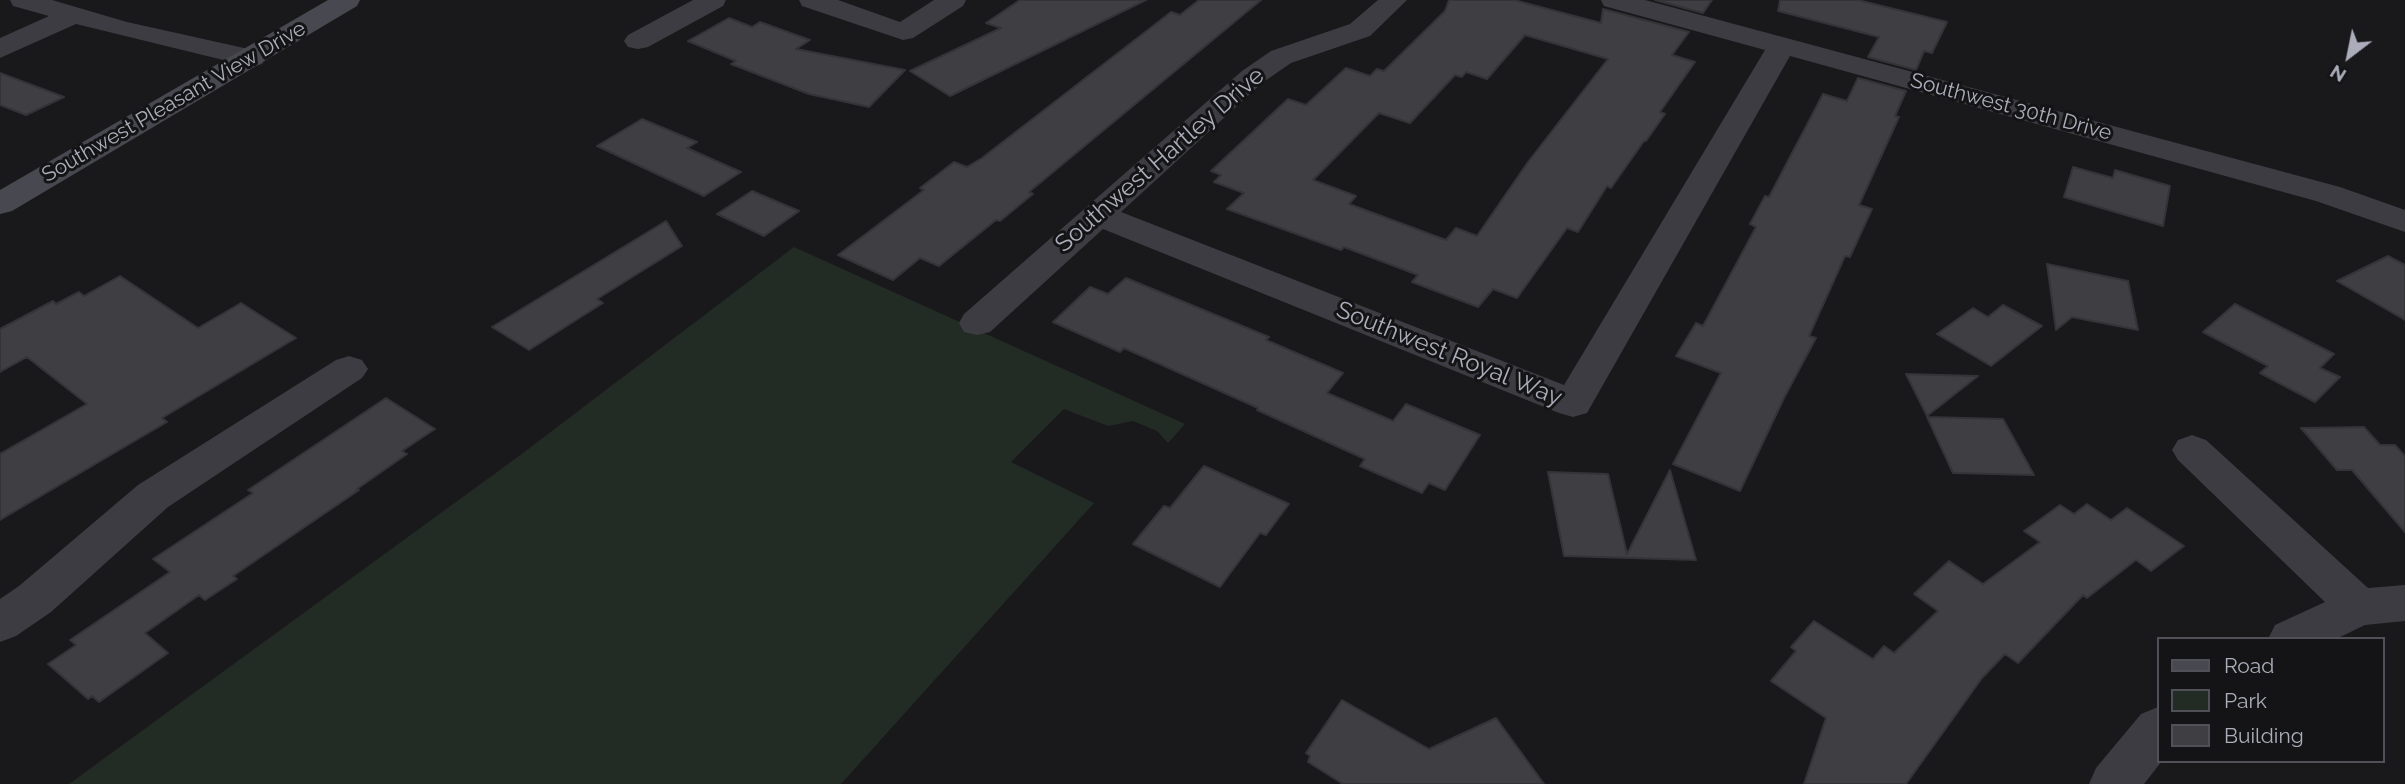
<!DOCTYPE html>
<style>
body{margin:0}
#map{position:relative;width:2405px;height:784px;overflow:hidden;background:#19191b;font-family:Raleway,sans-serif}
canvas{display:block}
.legend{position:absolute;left:2157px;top:637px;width:228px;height:126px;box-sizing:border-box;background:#141416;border:2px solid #505158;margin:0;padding:9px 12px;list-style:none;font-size:21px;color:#abadba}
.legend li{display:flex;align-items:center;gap:14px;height:35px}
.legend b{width:35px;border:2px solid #505158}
.north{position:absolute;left:2314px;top:21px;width:70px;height:70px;-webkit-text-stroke:5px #141416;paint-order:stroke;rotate:212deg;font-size:19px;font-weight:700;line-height:28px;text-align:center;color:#abadba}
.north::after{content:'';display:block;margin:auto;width:24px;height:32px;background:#abadba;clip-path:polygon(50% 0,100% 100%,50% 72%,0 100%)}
</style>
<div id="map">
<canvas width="2405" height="784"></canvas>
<ul class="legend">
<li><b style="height:9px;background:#484850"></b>Road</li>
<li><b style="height:19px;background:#232b25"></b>Park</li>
<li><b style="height:19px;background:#3f3e42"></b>Building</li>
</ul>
<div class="north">N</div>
</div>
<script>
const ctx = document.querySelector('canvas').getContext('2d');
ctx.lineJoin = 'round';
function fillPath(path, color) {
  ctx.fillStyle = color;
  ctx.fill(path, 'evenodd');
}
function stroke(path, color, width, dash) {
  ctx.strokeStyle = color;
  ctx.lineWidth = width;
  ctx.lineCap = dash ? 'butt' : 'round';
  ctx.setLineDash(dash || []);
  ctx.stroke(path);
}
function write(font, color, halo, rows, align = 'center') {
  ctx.font = font + ' Raleway,sans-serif';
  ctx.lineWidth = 6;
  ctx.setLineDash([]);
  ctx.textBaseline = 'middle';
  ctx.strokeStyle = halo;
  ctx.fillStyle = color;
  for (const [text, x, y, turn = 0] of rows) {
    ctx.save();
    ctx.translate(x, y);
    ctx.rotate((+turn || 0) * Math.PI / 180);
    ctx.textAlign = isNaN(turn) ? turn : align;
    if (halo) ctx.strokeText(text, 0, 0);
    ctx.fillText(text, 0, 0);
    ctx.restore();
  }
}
fillPath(new Path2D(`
 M 794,247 L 1185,424 L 1168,443 L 1157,431 L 1133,421 L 1108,426 L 1064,409 L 1011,462 L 1094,503 L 841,784 L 69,784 L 519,456 Z`), '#232b25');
const building = new Path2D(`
 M 1020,0 L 1146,0 L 950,96 L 910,71 L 1001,28 L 986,23 Z
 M 1199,0 L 1261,0 L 1029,192 L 1033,194 L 1000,221 L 996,220 L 939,266 L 920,258 L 893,280 L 838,255 L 924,190 L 920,188 L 954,162 L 967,167 L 982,158 L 1171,12 L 1180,15 Z
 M 1449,0 L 1514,0 L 1601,23 L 1603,9 L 1689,32 L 1672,55 L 1695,62 L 1660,112 L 1665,114 L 1646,141 L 1644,141 L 1611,188 L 1607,186 L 1578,232 L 1567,228 L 1517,298 L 1493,289 L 1478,307 L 1412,282 L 1418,275 L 1344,247 L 1341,250 L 1227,209 L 1244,193 L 1214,182 L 1221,175 L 1211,171 L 1288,99 L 1306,105 L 1346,68 L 1370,76 L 1377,69 L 1384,71 L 1445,11 ZM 1525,35 L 1608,59 L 1528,162 L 1477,236 L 1456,228 L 1446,240 L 1349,204 L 1356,196 L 1313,180 L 1379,113 L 1410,123 L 1455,75 L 1462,77 L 1466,72 L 1487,79 Z
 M 1655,0 L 1712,0 L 1703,13 Z
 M 1780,0 L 1858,0 L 1947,22 L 1932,53 L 1924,51 L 1916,70 L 1868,57 L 1879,37 L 1778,11 Z
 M 729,18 L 752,27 L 760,22 L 810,40 L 796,49 L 905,70 L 869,107 L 809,94 L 731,64 L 736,61 L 688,41 Z
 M 0,73 L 64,97 L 26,115 L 0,105 Z
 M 1858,78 L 1906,91 L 1895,116 L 1899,117 L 1859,205 L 1872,209 L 1850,257 L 1845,256 L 1809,336 L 1816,338 L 1784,398 L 1740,491 L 1673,464 L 1721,373 L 1676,356 L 1696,323 L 1703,326 L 1756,227 L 1750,224 L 1765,196 L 1769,197 L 1823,94 L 1847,101 Z
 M 642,119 L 697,142 L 687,148 L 741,172 L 704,196 L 597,146 Z
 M 2073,167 L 2113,178 L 2115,170 L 2170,186 L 2163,226 L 2064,197 Z
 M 752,191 L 799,211 L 764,236 L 717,214 Z
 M 666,221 L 682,246 L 597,299 L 603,303 L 529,350 L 492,327 Z
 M 2388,256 L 2405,265 L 2405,320 L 2337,281 Z
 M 2047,264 L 2128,281 L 2138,330 L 2072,317 L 2056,330 Z
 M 120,276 L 198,328 L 241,303 L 296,338 L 162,418 L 167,422 L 0,520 L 0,454 L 87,404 L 27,357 L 0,372 L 0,329 L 53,301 L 56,304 L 79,292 L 84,296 Z
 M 1126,278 L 1269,337 L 1266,340 L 1343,373 L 1327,393 L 1393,421 L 1406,404 L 1480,435 L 1445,490 L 1429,483 L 1422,493 L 1360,466 L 1365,459 L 1257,410 L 1258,408 L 1124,348 L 1120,352 L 1053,322 L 1090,287 L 1108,294 Z
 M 2235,304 L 2334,354 L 2320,368 L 2340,377 L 2315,402 L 2260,373 L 2268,366 L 2203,332 Z
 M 2003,305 L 2042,326 L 1991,366 L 1937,334 L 1973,308 L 1988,317 Z
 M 1906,374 L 1978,376 L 1927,416 Z
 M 386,398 L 435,429 L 402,451 L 407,454 L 357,489 L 359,490 L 233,576 L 237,579 L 205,600 L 199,595 L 145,633 L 168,653 L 99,702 L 92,696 L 88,699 L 48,664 L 76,645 L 70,640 L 170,572 L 153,559 L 253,493 L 248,490 Z
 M 1927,417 L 2003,419 L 2034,475 L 1953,473 Z
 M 2364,427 L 2380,445 L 2395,445 L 2405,456 L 2405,532 L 2352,470 L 2337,470 L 2301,428 Z
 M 1204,466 L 1289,504 L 1266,535 L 1260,533 L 1220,587 L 1133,544 L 1164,506 L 1170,508 Z
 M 1670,470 L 1696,560 L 1564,556 L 1548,472 L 1608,474 L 1627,554 Z
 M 2087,504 L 2111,520 L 2127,508 L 2184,546 L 2151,571 L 2136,560 L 2087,598 L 2083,595 L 2018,663 L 2005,654 L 1982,678 L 1906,784 L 1804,784 L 1826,718 L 1771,681 L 1796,651 L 1791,647 L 1814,621 L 1873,659 L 1884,646 L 1894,653 L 1938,611 L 1914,594 L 1949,561 L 1983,584 L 2040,542 L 2024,531 L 2060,505 L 2074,514 Z
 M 1342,700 L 1429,749 L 1496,718 L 1544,784 L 1343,784 L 1308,762 L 1310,756 L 1306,753 Z`);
fillPath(building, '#3f3e42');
stroke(building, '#343337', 2);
fillPath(new Path2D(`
 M 10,0 L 52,0 L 127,22 L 262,52 L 266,58 L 262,64 L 252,67 L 76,24 L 0,58 L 0,38 L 49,16 L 13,6 Z
 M 693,0 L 726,0 L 723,6 L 648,47 L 638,49 L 628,47 L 624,41 L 628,35 Z
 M 799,0 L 838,0 L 900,22 L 934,0 L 966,0 L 963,6 L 913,38 L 903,40 L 802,6 Z
 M 1378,0 L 1407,0 L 1370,36 L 1291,63 L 1262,83 L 1121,212 L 1564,385 L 1765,50 L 1604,6 L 1601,0 L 1645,0 L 2340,187 L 2405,210 L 2405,232 L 2316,201 L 1790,56 L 1587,413 L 1573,417 L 1559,413 L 1103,229 L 990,332 L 977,335 L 964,332 L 959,323 L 964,314 L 1242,71 L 1271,51 L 1350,24 Z
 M 349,356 L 362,360 L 368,369 L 362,378 L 168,507 L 51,612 L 16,636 L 0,642 L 0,599 L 19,586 L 138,485 L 336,360 Z
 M 2192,435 L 2206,440 L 2368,588 L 2405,585 L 2405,621 L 2365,625 L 2336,639 L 2268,639 L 2275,625 L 2325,602 L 2178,460 L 2172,450 L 2178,440 Z
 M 2158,707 L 2158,761 L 2162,761 L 2144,784 L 2089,784 L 2096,768 L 2141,714 Z`), '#3c3c42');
fillPath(new Path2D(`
 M 328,0 L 360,0 L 357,6 L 12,211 L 0,214 L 0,190 Z`), '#484850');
write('21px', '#abadba', '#141416', [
 ["Southwest Pleasant View Drive",174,102,-30],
 ["Southwest 30th Drive",2011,107,15]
]);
write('24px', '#abadba', '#141416', [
 ["Southwest Hartley Drive",1160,160,-41],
 ["Southwest Royal Way",1449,354,22]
]);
</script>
